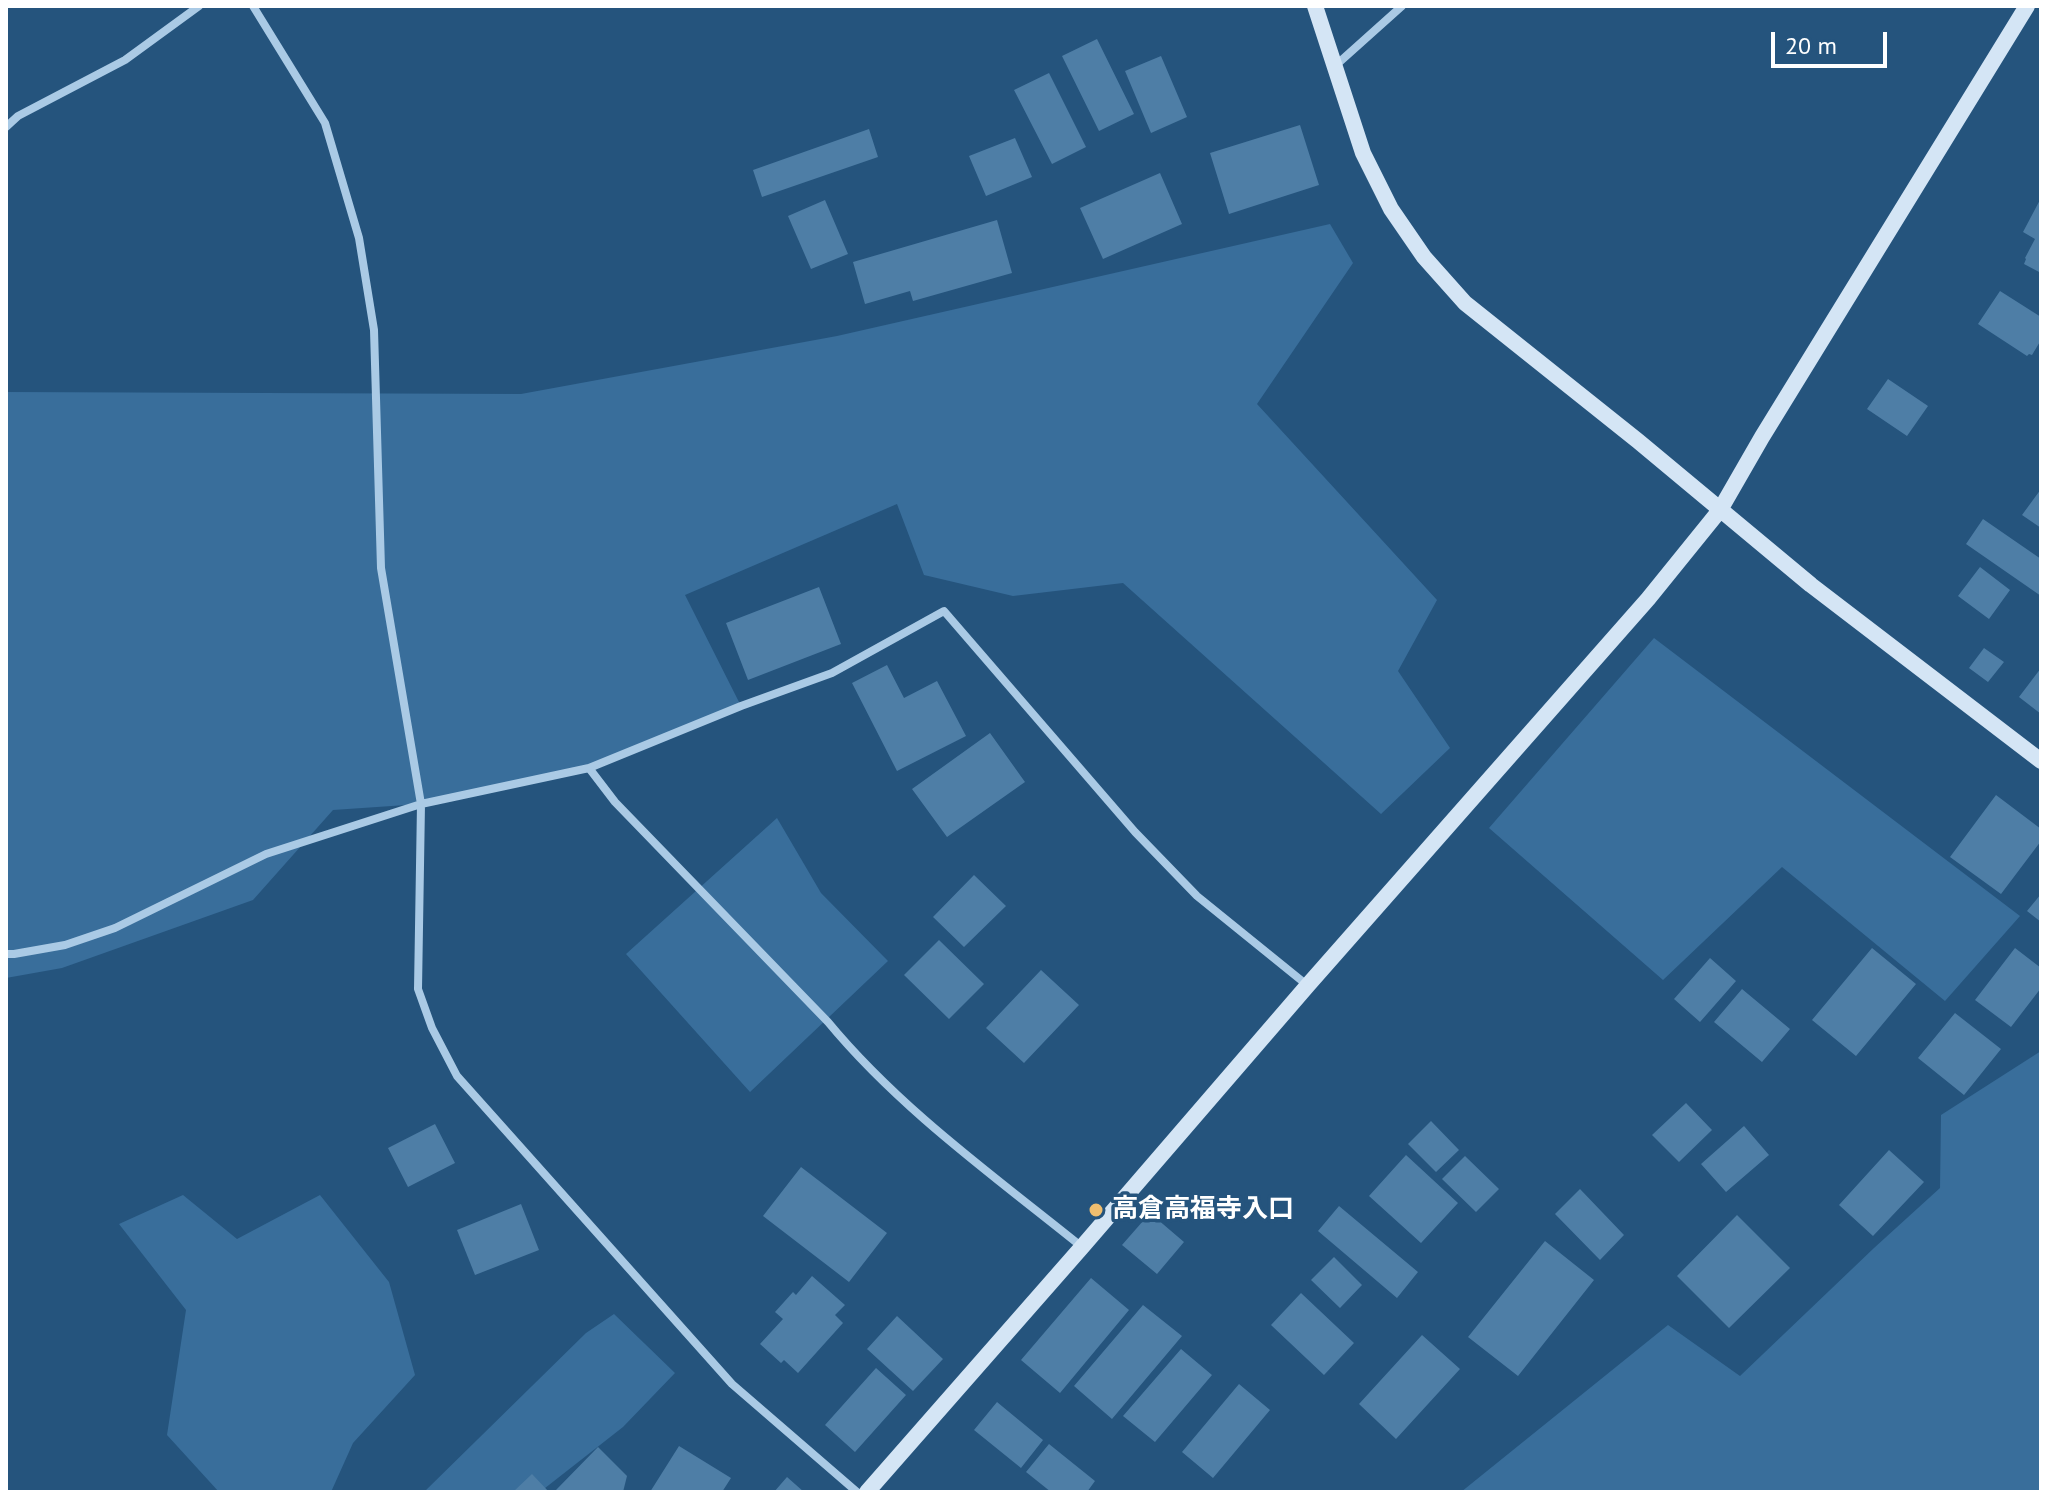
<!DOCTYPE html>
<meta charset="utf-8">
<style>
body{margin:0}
#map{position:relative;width:2047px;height:1498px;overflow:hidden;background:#25547d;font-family:"PT Sans",sans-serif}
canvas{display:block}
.frame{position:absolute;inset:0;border:8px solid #fff;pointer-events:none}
.scale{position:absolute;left:1771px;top:32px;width:116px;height:36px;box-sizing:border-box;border:4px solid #fff;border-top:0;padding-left:10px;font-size:24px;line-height:28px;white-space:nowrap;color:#fff;-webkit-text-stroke:6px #25547d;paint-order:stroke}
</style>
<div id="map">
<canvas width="2047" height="1498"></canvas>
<div class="frame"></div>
<div class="scale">20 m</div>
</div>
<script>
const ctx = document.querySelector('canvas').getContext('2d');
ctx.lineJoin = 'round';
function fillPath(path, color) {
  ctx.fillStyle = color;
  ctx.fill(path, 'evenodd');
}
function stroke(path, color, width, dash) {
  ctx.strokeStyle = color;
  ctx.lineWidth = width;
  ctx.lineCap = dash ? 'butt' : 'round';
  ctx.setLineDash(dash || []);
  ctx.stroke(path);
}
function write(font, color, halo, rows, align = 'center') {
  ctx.font = font + ' "PT Sans","Noto Sans JP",sans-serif';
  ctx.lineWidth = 7;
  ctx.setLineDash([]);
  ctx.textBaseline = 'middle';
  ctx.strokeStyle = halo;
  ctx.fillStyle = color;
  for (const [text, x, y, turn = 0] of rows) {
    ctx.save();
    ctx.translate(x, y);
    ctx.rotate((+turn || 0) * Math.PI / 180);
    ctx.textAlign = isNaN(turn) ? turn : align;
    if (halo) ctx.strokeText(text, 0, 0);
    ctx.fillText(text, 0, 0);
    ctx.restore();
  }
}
fillPath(new Path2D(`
 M 1330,224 L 1353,263 L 1257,404 L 1437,600 L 1398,671 L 1450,748 L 1381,814 L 1123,583 L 1013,596 L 924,575 L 897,504 L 685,595 L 741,706 L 589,768 L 421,804 L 333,810 L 253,900 L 62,968 L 6,978 L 6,392 L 521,394 L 837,336 Z
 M 1654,638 L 2020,916 L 1945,1001 L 1782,867 L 1663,980 L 1489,828 Z
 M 777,818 L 821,893 L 888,961 L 750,1092 L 626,954 Z
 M 2041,1051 L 2041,1492 L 1461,1492 L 1668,1325 L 1740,1376 L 1874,1248 L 1940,1188 L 1941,1115 Z
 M 183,1195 L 237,1239 L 320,1195 L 389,1282 L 415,1375 L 353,1443 L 331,1492 L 219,1492 L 167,1435 L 186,1310 L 119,1224 Z
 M 614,1314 L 675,1373 L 623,1427 L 540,1492 L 424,1492 L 586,1333 Z`), '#396e9b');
fillPath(new Path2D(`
 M 1097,39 L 1134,114 L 1099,131 L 1062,56 Z
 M 1161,56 L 1187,117 L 1151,133 L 1125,71 Z
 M 1049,73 L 1086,147 L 1052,164 L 1014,90 Z
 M 1300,125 L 1319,185 L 1229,214 L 1210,153 Z
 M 869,129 L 878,157 L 762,197 L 753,170 Z
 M 1015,138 L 1032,177 L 986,196 L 969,156 Z
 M 1160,173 L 1182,224 L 1103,259 L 1080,208 Z
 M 2041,198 L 2041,273 L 2024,264 L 2026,259 L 2025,258 L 2035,239 L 2023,232 Z
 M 825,200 L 848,254 L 811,269 L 788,216 Z
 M 997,220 L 1012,273 L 913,301 L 910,291 L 865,304 L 853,262 Z
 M 2000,291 L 2041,317 L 2041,340 L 2032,355 L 2029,354 L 2027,356 L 1978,324 Z
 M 1888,379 L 1928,406 L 1907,436 L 1867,409 Z
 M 2041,489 L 2041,528 L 2022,515 Z
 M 1983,519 L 2041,559 L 2041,596 L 1966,544 Z
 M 1980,567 L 2010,590 L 1989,619 L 1958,596 Z
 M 819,587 L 841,644 L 748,680 L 726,623 Z
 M 1984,648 L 2004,662 L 1988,682 L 1969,668 Z
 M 887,665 L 904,698 L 937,681 L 966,736 L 897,771 L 852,683 Z
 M 2041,668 L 2041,714 L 2019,697 Z
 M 990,733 L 1025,782 L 947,837 L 912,789 Z
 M 1996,795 L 2041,829 L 2041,841 L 2001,894 L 1950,857 Z
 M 974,875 L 1006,906 L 964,947 L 933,917 Z
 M 2041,894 L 2041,922 L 2027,911 Z
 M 939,940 L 984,984 L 949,1019 L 904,975 Z
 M 1872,948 L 1916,984 L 1856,1056 L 1812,1020 Z
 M 2015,948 L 2041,968 L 2041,988 L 2011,1027 L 1975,1000 Z
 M 1710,958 L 1736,981 L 1700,1022 L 1674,999 Z
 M 1041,970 L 1079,1005 L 1024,1063 L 986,1028 Z
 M 1742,989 L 1790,1029 L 1762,1062 L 1714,1022 Z
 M 1955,1013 L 2001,1049 L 1964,1095 L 1918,1058 Z
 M 1686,1103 L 1712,1130 L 1679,1162 L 1652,1135 Z
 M 1431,1121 L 1459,1150 L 1436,1172 L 1408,1144 Z
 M 435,1124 L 455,1163 L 408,1187 L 388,1148 Z
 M 1744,1126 L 1769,1155 L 1726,1192 L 1701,1164 Z
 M 1889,1150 L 1924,1182 L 1873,1236 L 1839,1205 Z
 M 1406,1155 L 1458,1203 L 1421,1243 L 1369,1196 Z
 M 1465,1156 L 1499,1189 L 1476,1212 L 1442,1179 Z
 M 801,1167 L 887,1233 L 849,1282 L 763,1216 Z
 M 1580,1189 L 1624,1235 L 1600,1260 L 1555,1214 Z
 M 521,1204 L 539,1250 L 475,1275 L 457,1230 Z
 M 1339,1206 L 1418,1272 L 1397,1298 L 1318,1231 Z
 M 1150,1213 L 1184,1242 L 1157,1274 L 1122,1245 Z
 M 1737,1215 L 1790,1268 L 1729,1328 L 1677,1276 Z
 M 1545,1241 L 1594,1280 L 1518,1376 L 1468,1337 Z
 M 1334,1257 L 1362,1285 L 1340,1308 L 1311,1280 Z
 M 812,1276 L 845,1305 L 835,1315 L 843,1323 L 798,1373 L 784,1360 L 781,1363 L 760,1344 L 783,1319 L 775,1312 L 793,1292 L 796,1295 Z
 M 1091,1278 L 1129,1310 L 1060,1393 L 1021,1360 Z
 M 1301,1293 L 1354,1343 L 1324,1375 L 1271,1325 Z
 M 1143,1305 L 1182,1336 L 1112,1419 L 1074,1386 Z
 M 897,1316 L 943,1359 L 913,1391 L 867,1349 Z
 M 1422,1335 L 1460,1369 L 1396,1439 L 1359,1404 Z
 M 1181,1349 L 1212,1375 L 1155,1442 L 1123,1416 Z
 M 876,1368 L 906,1395 L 855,1452 L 825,1425 Z
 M 1239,1384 L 1270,1410 L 1213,1478 L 1182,1452 Z
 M 997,1402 L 1043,1440 L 1021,1468 L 974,1430 Z
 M 1049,1444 L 1095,1481 L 1087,1492 L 1051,1492 L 1026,1472 Z
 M 679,1446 L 731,1478 L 722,1492 L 650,1492 Z
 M 598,1447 L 627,1476 L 623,1492 L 558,1492 L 556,1490 Z
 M 532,1474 L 549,1492 L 513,1492 Z
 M 787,1477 L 804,1492 L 774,1492 Z`), '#4e7ea6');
stroke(new Path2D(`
 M 253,6 L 325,123 L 359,238 L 374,330 L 381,568 L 421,804 L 418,989 L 432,1028 L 457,1076 L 732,1384 L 857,1492
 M 1335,66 L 1402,6
 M 6,127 L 18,116 L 125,60 L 199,6
 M 589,768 L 615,802 L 828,1022 C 900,1109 994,1176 1082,1247
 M 6,954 L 14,954 L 65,945 L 115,928 L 266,854 L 421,804 L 589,768 L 741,706 L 832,673 L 944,611 L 1135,832 L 1197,896 L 1307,985`), '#aacae5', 8);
stroke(new Path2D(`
 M 1315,6 L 1363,153 L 1391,209 L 1424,257 L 1465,303 L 1638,441 L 1811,585 L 2041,761
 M 867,1492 L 1082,1247 L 1308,985 L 1648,599 L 1720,510 L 1762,437 L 2027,6`), '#d4e5f5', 16);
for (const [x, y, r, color] of [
 [1096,1210,8,"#efbe6f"]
]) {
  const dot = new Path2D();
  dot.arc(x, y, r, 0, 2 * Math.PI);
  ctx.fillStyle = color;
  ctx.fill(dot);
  stroke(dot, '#25547d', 3);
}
write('bold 26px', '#fff', '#25547d', [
 ["高倉高福寺入口",1112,1210]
], 'left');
</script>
